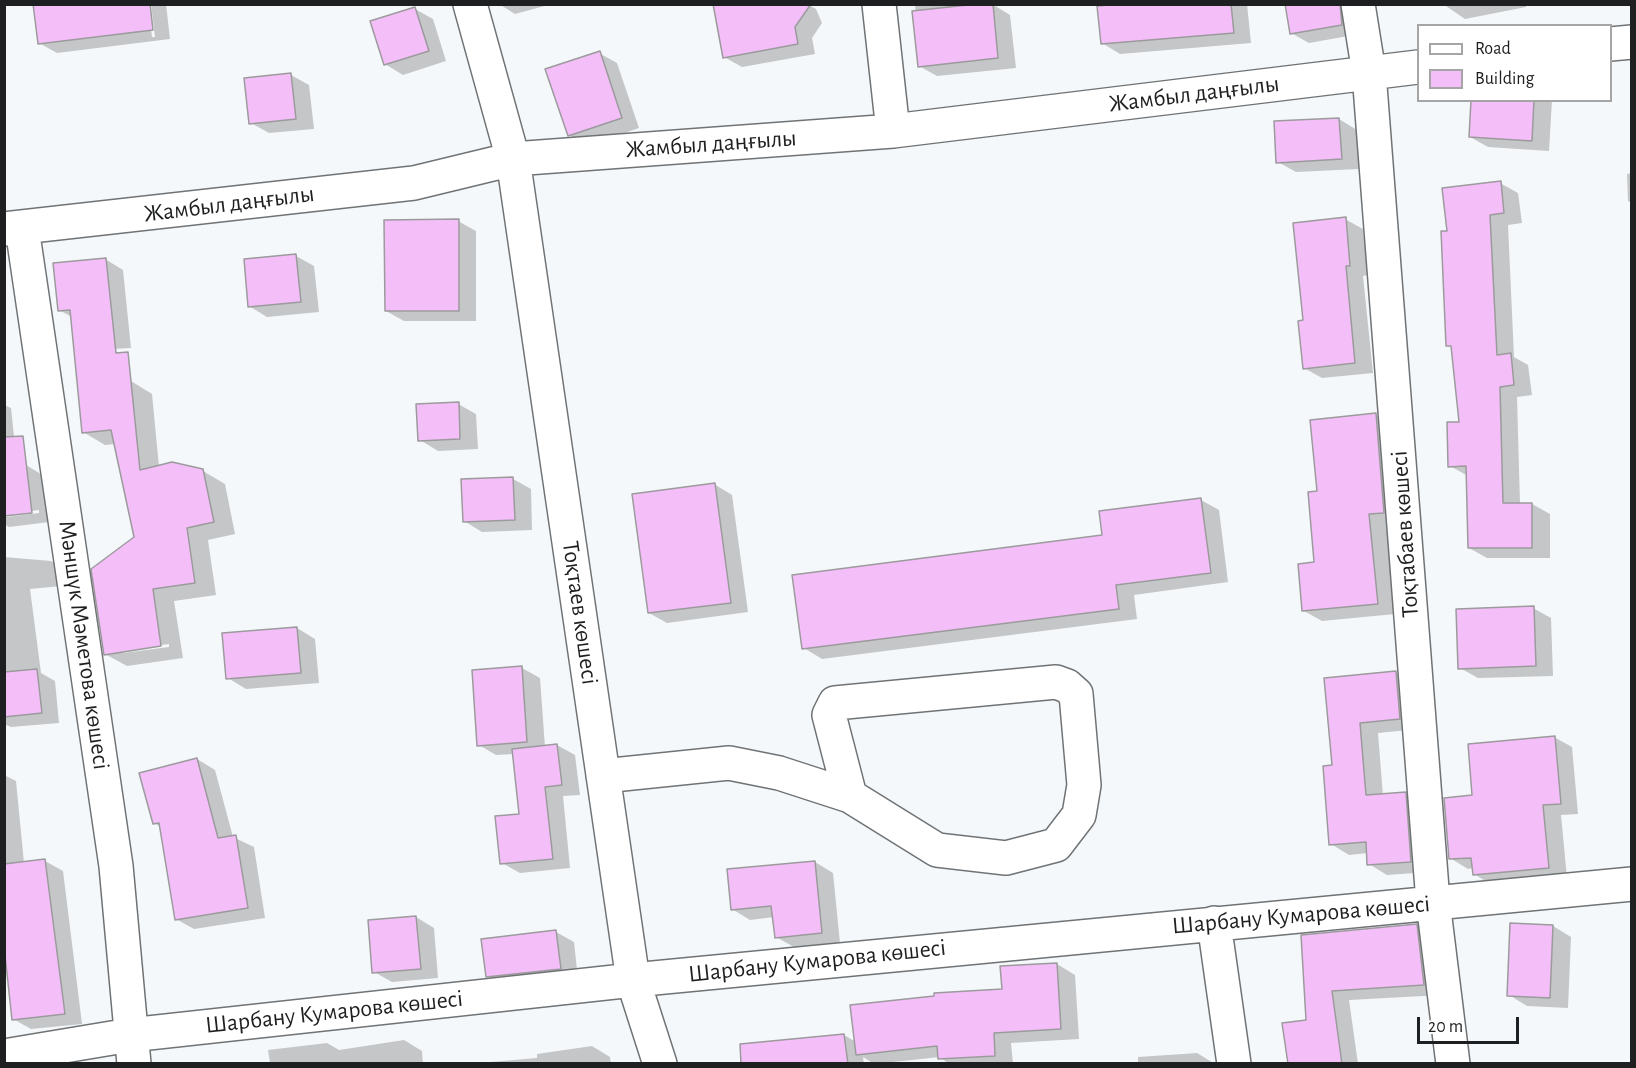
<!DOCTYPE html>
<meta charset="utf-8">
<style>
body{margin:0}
#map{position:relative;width:1636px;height:1068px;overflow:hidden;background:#f5f8fa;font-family:"Alegreya Sans",sans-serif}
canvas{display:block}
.frame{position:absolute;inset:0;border:6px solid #1e1f20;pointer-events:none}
.legend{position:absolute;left:1417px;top:24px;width:195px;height:78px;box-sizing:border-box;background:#fff;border:2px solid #a5a5a6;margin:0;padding:8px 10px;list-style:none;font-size:18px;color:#1e1f20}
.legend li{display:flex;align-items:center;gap:12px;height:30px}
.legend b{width:30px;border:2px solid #a5a5a6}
.scale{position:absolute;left:1417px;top:1017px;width:102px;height:27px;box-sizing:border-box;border:3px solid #1e1f20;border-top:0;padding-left:8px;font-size:18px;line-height:21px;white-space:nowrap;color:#1e1f20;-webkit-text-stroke:4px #fff;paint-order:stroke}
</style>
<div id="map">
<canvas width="1636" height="1068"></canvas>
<div class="frame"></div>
<ul class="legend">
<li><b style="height:8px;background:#fff"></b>Road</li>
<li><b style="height:16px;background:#f4bff9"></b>Building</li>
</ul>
<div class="scale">20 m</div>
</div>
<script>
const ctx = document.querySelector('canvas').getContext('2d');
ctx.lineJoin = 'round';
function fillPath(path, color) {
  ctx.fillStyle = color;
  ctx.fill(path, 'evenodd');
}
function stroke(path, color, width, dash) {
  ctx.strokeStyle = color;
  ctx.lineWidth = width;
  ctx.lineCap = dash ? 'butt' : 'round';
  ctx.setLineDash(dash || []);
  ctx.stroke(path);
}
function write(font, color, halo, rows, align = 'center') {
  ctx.font = font + ' "Alegreya Sans",sans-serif';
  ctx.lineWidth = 6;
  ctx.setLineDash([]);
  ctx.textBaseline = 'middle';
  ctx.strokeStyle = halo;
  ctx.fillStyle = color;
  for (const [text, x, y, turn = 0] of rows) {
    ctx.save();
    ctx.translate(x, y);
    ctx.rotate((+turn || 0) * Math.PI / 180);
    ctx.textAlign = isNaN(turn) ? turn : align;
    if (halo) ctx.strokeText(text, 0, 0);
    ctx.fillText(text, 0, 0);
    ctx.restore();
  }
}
fillPath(new Path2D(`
 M 148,4 L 152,37 L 155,37 L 151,4 L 166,4 L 170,39 L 57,53 L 39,43 Z
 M 499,4 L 552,4 L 515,14 Z
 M 807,4 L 816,9 L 822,23 L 812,38 L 815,54 L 742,67 L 724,57 Z
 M 915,4 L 992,4 L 1010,15 L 1016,68 L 937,76 L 919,66 Z
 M 1137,4 L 1247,4 L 1251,43 L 1120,54 L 1102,43 Z
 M 1287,4 L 1349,4 L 1354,35 L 1309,43 L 1291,33 Z
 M 1443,4 L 1526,4 L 1526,7 L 1465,19 Z
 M 415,9 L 433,19 L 446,61 L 403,75 L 385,64 Z
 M 599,53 L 617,63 L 639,128 L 587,146 L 569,135 Z
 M 291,75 L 309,85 L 314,129 L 269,133 L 251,123 Z
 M 1472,100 L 1552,100 L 1549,151 L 1488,147 L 1470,137 Z
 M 1339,119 L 1357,130 L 1359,169 L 1296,172 L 1278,162 Z
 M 1632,173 L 1632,203 L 1628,201 L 1627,174 Z
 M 1500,183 L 1518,193 L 1522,223 L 1508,225 L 1514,357 L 1528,365 L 1532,395 L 1517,397 L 1520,504 L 1532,504 L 1550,514 L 1550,558 L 1487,558 L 1469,548 L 1468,476 L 1450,466 L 1461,423 L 1453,348 L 1447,345 L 1449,232 Z
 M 1345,219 L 1363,229 L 1368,275 L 1363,276 L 1373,373 L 1322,378 L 1304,368 L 1304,322 Z
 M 458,221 L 476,231 L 476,321 L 404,321 L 386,311 Z
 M 296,256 L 314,266 L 319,312 L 267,317 L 249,306 Z
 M 105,259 L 123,270 L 131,348 L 92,350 L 72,317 L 59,310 Z
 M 131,381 L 152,394 L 159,467 L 203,471 L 225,484 L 235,534 L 208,540 L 216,595 L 174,601 L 183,658 L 127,666 L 105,654 L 136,538 L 115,444 L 105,445 L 83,432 ZM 169,644 L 169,647 L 123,653 L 123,650 Z
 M 458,404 L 476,414 L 478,449 L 438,451 L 420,440 Z
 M 4,405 L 11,408 L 16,455 L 4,456 Z
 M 1376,415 L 1394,425 L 1402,523 L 1387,524 L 1395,614 L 1322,621 L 1304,611 L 1316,563 L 1319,492 Z
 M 26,465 L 44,476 L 49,522 L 9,527 L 4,524 L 4,468 ZM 39,510 L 39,513 L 6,517 L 6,514 Z
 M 513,479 L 531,489 L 532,530 L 482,532 L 464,521 Z
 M 714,484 L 732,495 L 748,612 L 667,623 L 649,613 Z
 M 1201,500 L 1219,510 L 1228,582 L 1134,595 L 1137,619 L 822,659 L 804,648 Z
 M 4,557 L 51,561 L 70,571 L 72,585 L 30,589 L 41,673 L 55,681 L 59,723 L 11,727 L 4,724 Z
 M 1533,608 L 1551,618 L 1553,676 L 1478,678 L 1460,668 Z
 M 297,628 L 315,639 L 319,683 L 246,689 L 228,678 Z
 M 522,668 L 540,678 L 545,747 L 557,745 L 575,755 L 580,795 L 563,796 L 570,868 L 520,873 L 502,863 L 521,815 L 514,754 L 496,755 L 479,745 Z
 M 1396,673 L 1414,683 L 1418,729 L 1378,733 L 1383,796 L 1405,794 L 1423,804 L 1429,872 L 1387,875 L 1369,864 L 1368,853 L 1349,855 L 1331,844 L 1334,767 L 1326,679 Z
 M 1554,737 L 1572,747 L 1578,814 L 1561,815 L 1567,878 L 1492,885 L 1474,874 L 1473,868 L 1468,869 L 1450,858 L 1474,796 Z
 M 197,759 L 215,770 L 233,837 L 254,847 L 265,918 L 194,929 L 176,919 L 161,827 L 154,823 Z
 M 4,775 L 16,781 L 24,863 L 45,861 L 63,871 L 82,1024 L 31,1029 L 13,1019 L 4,949 Z
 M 815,862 L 833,873 L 840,943 L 794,947 L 776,937 L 774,917 L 750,920 L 732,909 Z
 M 416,917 L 434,928 L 438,978 L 392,982 L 374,972 Z
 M 1416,925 L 1434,935 L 1442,995 L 1349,1000 L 1358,1064 L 1289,1064 L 1308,1022 L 1302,936 Z
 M 1553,926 L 1571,937 L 1568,1008 L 1527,1006 L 1509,995 Z
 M 556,932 L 574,942 L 578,979 L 506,987 L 488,976 Z
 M 1057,964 L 1075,975 L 1079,1039 L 1011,1043 L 1013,1064 L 949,1064 L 940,1057 L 874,1064 L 863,1057 L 864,1064 L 754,1064 L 844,1035 L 856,1042 L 1003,990 Z
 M 404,1040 L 422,1051 L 423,1064 L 260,1064 L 270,1063 L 268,1050 L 327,1043 L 339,1050 Z
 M 592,1046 L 610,1057 L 611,1064 L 467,1064 L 537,1058 L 537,1054 Z
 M 1197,1053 L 1215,1064 L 1138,1064 L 1138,1057 Z`), '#0003');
const building = new Path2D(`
 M 33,4 L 150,4 L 153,30 L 38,44 Z
 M 713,4 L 811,4 L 795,27 L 798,44 L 723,58 Z
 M 977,4 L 993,4 L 998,58 L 918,67 L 912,11 Z
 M 1120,4 L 1231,4 L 1234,33 L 1101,44 L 1097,6 Z
 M 1285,4 L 1340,4 L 1342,25 L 1290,34 Z
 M 415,7 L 429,51 L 384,65 L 370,21 Z
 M 600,51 L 622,118 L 568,136 L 545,69 Z
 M 291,73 L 296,119 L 249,124 L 244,78 Z
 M 1471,100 L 1534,100 L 1532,141 L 1469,137 Z
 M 1339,118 L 1342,159 L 1276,163 L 1274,121 Z
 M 1501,181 L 1504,213 L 1490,215 L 1497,355 L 1511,353 L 1514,385 L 1500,387 L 1503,503 L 1532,503 L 1532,548 L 1468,548 L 1466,466 L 1448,467 L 1447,422 L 1459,422 L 1451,346 L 1446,346 L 1441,231 L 1447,231 L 1442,188 Z
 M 1346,217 L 1350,266 L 1346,266 L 1355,363 L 1303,369 L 1298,321 L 1303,320 L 1293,223 Z
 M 459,219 L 459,311 L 385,311 L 384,220 Z
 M 296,254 L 301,302 L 248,307 L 244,259 Z
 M 106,258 L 116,353 L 128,352 L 140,470 L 172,462 L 203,469 L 214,522 L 187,528 L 195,583 L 153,589 L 161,646 L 104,655 L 91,569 L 134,537 L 111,430 L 82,433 L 70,310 L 58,311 L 53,263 Z
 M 459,402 L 460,439 L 418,441 L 416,404 Z
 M 1376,413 L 1384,513 L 1369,514 L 1378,604 L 1302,611 L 1298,564 L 1314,562 L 1308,492 L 1317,491 L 1310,420 Z
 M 23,436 L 32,513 L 4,516 L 4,437 Z
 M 513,477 L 515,520 L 463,522 L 461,479 Z
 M 715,483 L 731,603 L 648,613 L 632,494 Z
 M 1201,498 L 1211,573 L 1116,585 L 1119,609 L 802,649 L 792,575 L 1102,535 L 1099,511 Z
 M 1534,606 L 1536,666 L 1458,669 L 1456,609 Z
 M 297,627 L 301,673 L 226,679 L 222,633 Z
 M 522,666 L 527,742 L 477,746 L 472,670 Z
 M 37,669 L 42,713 L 4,717 L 4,672 Z
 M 1396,671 L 1400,719 L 1360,723 L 1366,795 L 1406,792 L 1411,862 L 1367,865 L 1366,842 L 1329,845 L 1323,766 L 1332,765 L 1324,678 Z
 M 1555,736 L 1561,804 L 1543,805 L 1549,868 L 1473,875 L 1471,858 L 1449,859 L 1444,798 L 1472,795 L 1468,744 Z
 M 557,744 L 562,785 L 545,787 L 553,859 L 500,864 L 495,816 L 519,814 L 512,749 Z
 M 197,758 L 218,838 L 236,835 L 248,908 L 175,920 L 159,823 L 153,824 L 139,773 Z
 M 45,859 L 65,1014 L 12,1020 L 4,946 L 4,864 Z
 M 815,861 L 822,933 L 775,938 L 771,906 L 731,910 L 727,869 Z
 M 416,916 L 421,969 L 372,973 L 368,920 Z
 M 1510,923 L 1553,925 L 1550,998 L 1507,996 Z
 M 1417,924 L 1424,985 L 1332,991 L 1342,1064 L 1288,1064 L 1282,1023 L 1306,1020 L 1301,935 Z
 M 556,930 L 561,969 L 486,977 L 481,939 Z
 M 1057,963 L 1061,1029 L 994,1033 L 995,1056 L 938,1059 L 937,1046 L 856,1055 L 850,1005 L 934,996 L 934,993 L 1002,989 L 1000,966 Z
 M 844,1034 L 848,1064 L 741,1064 L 740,1044 Z`);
fillPath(building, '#f4bff9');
stroke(building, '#9c9a9d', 1.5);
const minor = new Path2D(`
 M 470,4 L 513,159 L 633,980 L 660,1064
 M 879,4 L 893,131
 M 1358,4 L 1369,73 L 1433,902 L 1453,1064
 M 1610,44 L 1632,42
 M 22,228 L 116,866 L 134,1064
 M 4,229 L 414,183 L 513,159 L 893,131 L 1418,67
 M 603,776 L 729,763 L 779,773 L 850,796 L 937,850 L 1006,858 L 1056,845 L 1079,815 L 1084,785 L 1076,694 L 1067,686 L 1056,682 L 835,703 L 829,715 L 850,796
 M 1214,923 L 1234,1064
 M 4,1056 L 130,1035 L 633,980 L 1632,884`);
stroke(minor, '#707375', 36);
stroke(minor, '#fff', 33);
write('24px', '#1e1f20', '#fff', [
 ["Жамбыл даңғылы",1194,94,-7],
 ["Жамбыл даңғылы",711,144,-4],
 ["Жамбыл даңғылы",229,204,-7],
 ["Тоқтабаев көшесі",1405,534,-94],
 ["Тоқтаев көшесі",580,613,82],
 ["Мәншүк Мәметова көшесі",84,645,82],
 ["Шарбану Кумарова көшесі",1301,915,-5],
 ["Шарбану Кумарова көшесі",817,961,-6],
 ["Шарбану Кумарова көшесі",334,1012,-6]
]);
</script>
